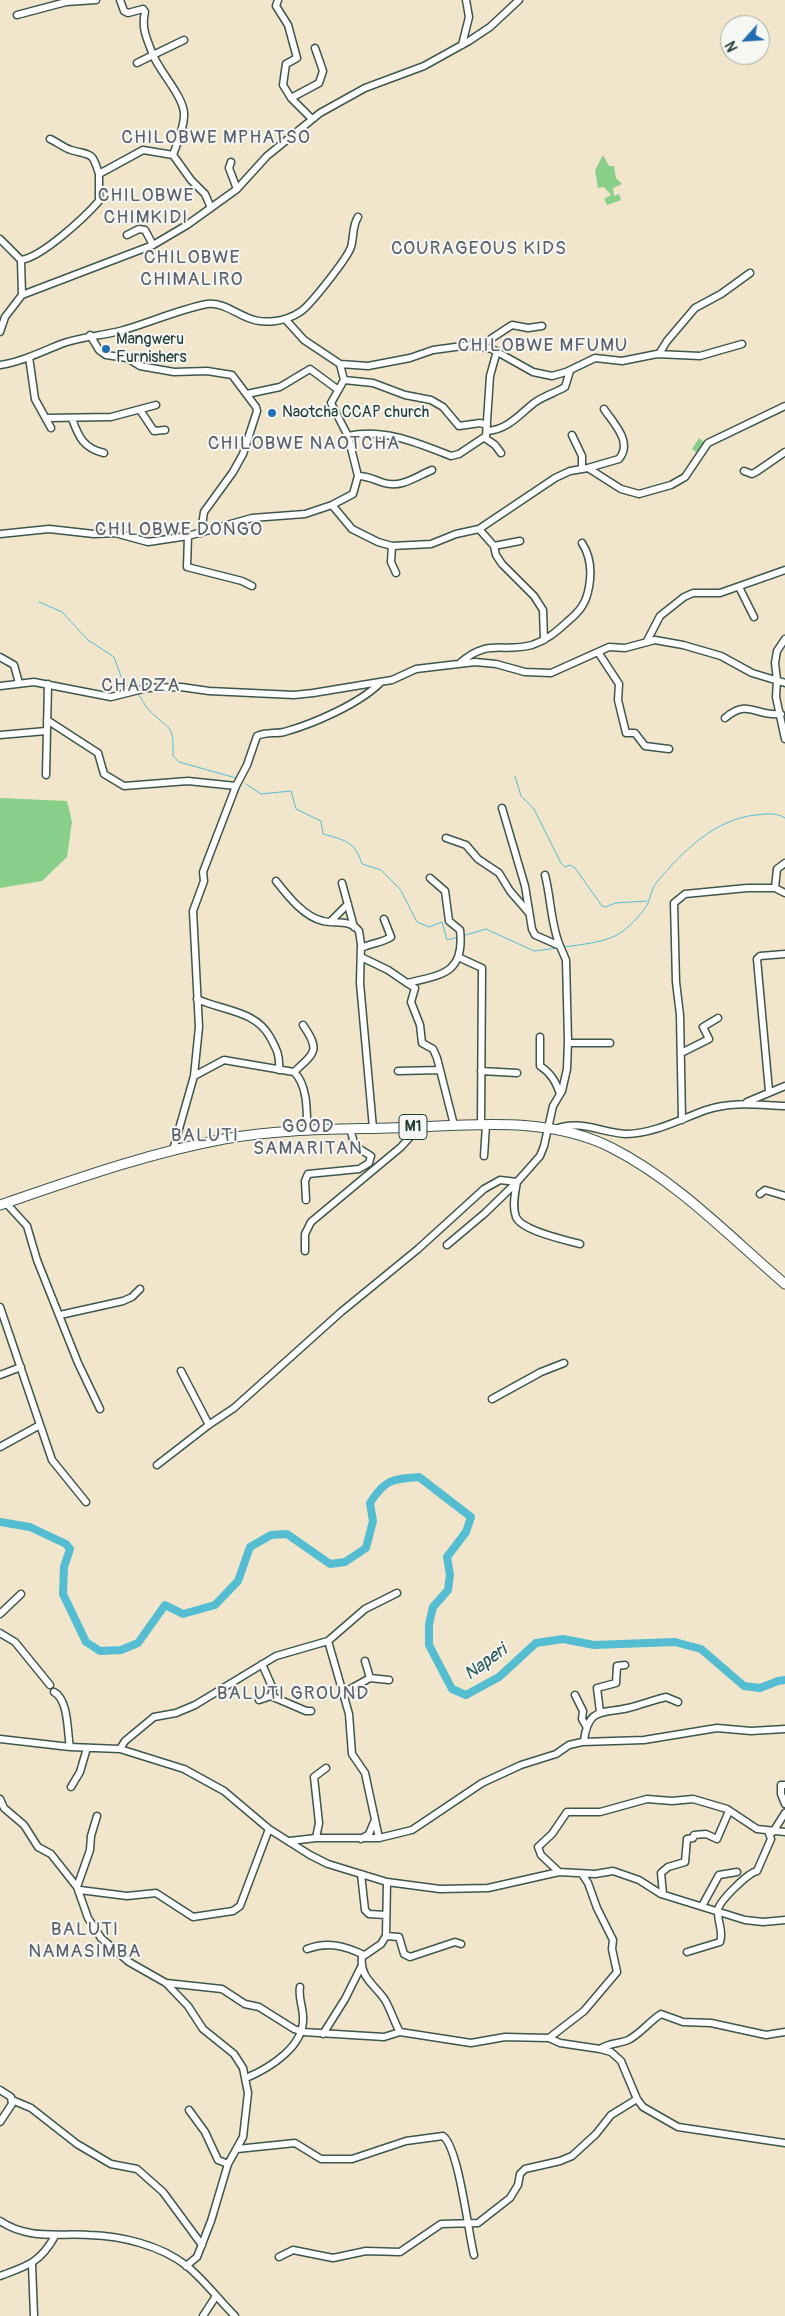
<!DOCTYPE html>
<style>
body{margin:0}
#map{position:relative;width:785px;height:2316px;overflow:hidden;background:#f1e5cc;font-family:Pangolin,sans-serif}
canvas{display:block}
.north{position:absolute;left:720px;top:15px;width:50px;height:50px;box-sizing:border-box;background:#f6f6f2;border:1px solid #a0aca6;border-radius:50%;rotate:244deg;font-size:14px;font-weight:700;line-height:20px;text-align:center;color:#1f3d34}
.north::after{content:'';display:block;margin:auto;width:18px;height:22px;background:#1f6fb2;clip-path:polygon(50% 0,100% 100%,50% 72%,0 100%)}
</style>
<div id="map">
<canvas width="785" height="2316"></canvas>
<div class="north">N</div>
</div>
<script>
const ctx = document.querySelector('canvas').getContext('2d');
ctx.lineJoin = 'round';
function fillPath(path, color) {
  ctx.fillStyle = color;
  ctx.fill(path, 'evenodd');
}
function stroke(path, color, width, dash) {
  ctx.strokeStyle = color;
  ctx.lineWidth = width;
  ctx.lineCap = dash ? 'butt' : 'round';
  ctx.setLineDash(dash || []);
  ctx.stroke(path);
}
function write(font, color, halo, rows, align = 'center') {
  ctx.font = font + ' Pangolin,sans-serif';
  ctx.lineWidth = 4;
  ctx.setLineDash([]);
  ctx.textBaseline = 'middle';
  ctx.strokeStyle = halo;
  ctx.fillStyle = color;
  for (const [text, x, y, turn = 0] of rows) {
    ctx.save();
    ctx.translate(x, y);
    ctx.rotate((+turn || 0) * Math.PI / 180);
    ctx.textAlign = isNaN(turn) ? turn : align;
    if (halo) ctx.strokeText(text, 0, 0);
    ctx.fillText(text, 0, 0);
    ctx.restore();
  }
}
fillPath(new Path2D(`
 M 603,155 L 609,166 L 614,166 L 616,178 L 622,184 L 613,188 L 614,196 L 619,194 L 621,200 L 607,205 L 604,199 L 611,195 L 604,187 L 598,188 L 595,170 Z
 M 699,438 L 707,445 L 701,456 L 692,449 Z
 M 0,798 L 67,801 L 72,822 L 67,857 L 42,881 L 0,888 Z`), '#88cf8a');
stroke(new Path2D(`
 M 39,602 L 62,612 L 88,640 L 114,657 L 123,682 L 131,688
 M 138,694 C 142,699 145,706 149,710 C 169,731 174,722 173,756 L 179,762 L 236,778
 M 515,776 L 521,796 L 534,809 L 561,863 L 565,867 L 570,865 L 575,868 L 602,906 L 606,907 L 615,903 L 647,901
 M 246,784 L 261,794 L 291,791 L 296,809 L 321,821 L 323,834 C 344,840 355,841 362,864 L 381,870 L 400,889 L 417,922 L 429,927 L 442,922 L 447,940 L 459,937
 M 462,936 L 486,929 L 534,951 L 557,948
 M 563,947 C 580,945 608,942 622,932 C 630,926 644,912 648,903 C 651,896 652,887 657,882 C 683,851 714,820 755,815 C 766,814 776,812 785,818`), '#54bdd1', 1);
stroke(new Path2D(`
 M 0,1522 L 30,1527 L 66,1544 L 70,1549 L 64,1567 L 63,1594 L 86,1642 L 100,1651 L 121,1650 L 138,1643 L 165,1605 L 183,1614 L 215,1605 L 238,1581 L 250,1547 L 271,1535 L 287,1534 L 330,1564 L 345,1562 L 366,1548 L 373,1521 L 370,1503 C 385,1479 393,1479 419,1477 L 471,1517 L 466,1532 L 447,1557 L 450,1575 L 448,1590 L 433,1607 L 429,1624 L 429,1645 L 452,1689 L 466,1695 L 499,1677 L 536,1643 L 563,1639 L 594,1645 L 675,1642 L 701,1649 L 744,1686 L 760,1688 L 778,1681 L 785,1680`), '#54bdd1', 8);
const minor = new Path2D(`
 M 120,0 L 124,11 L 128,13 L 143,9 L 145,12 C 141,28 147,39 153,55 L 137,63
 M 278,0 L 276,6 L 288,25 L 297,58 L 286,64 L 283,85 L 291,98 L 312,119
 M 17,15 L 66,2 L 96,0
 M 462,45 L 469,17 L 466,0
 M 291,98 L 319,83 L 323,71 L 315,48
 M 50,139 C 57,142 64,148 71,150 C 92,156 92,151 99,174 L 143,150 L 173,155
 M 173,155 C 177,143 185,126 184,113 C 183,96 160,72 153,55 L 184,40
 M 173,155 L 191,180 L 205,194 L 211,208
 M 231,162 L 229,168 L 237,189
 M 127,235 L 139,229 L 145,230 L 153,245
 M 0,239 L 21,260 C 42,257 84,218 99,201 L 99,174
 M 21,260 L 22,295
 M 0,332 L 5,317 L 22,295 L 153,245 L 187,225 L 237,189 L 267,156 L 320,113 L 365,88 L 424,66 L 469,41 L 490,27 L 519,0
 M 90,335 L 99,350 L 106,355 L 127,358 L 140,366 L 174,372 L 207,371 L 232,375 L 256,407 L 257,411 L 243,454 L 233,472 L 204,512 L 201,533
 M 480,346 L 512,325 L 528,328 L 542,326
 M 659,354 L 667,341 L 695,308 L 721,294 L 750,273
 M 29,357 L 35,399 L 51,428
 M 340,364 L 368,366 L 410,358 L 433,350 L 470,345 L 492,349 L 533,372 L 552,376 L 566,372 L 595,358 L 622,361 L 657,354 L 700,356 L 742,344
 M 0,365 C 21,362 41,352 61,344 C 80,337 100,336 120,331 C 149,323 177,310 207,304 C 221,302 234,312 246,317 C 263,325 285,322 300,312 C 310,306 348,257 351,247 C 354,237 352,226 358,217
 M 344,380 L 373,383 L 405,395 L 431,400 L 443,407 L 459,426 L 480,423 L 487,425
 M 247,394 L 280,387 L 310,369 L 337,389
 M 140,410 L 154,431 L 165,430
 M 47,418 L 111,417 L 156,405
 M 72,419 C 79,437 83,448 104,453
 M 488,431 C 508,429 519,415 534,403 C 543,396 555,393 565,387 L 570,371
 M 572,435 L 582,456 L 582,468
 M 348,436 C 384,428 418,443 451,456 L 459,454 L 486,436 L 490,376 L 497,351
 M 485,438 L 495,445 L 501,453
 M 588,468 L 619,459 C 633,442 614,424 604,409
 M 744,471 L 752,474 L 756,472 L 785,452
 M 358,476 C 369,476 374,480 384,483 C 402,488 415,477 432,470
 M 332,505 L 352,529 L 378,542 L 392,546 L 431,544 L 456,534 L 479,529 L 555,478 L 570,471 L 588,468 L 621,489 L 639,494 L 671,485 L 685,477 L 708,443 L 785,406
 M 479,529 L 494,546 L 496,555 L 502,564 L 534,596 L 543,610 L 544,640
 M 0,534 L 49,529 L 94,534 L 115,533 L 148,542 L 188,536 L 252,518 L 305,514 L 332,505 L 353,494 L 358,476 L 348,436 L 331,403 L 344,380 L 340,364 L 304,340 L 286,320
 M 188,536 L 187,567 L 242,581 L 252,586
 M 392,546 L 391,562 L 396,573
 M 494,546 L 520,541
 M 739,587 L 754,617
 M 785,639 L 777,651 L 775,663 L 777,680 L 776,697 L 785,739
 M 647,641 L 660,616 L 684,597 L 693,593 L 720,593 L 785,570
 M 598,652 L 619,684 L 618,700 L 626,733 L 635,733 L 645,746 L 669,749
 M 0,657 L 14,665 L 19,683
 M 460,663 C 488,638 502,653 532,645 C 547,640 556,632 567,622 C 580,611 586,604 589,587 C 592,571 591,557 582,543
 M 0,686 L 34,682 L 111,697 L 147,688 L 181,687 L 209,691 L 294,695 L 313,693 L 392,680 L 416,669 L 475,662 L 496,664 L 525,672 L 551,673 L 609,647 L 625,648 L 655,640 L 683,645 L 721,656 L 752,673 L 785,683
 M 725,718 C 749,698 755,717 781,714
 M 47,720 L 98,753 L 104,774 L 124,786 L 188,781 L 236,786 L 203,872 L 204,881 L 193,911 L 199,1027 L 194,1076 L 173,1150
 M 0,735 L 46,731
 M 46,775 L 48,684
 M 236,786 L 247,765 L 257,736 C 266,732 275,734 284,732 C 313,724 359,704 380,683
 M 446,838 L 466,845 L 478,859 L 499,873 L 510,891 L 529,913
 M 545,875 C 551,898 551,926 560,946
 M 276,881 C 287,895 304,917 323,921 C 335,924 350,919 359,931 L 361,944 L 360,983 L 373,1128
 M 342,883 L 354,927
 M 775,888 L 777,869 L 785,863
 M 331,921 L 348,904
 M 361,948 C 371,943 382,943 391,937 L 384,919
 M 361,957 L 388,970 L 407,983 C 441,975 465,974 460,930 L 449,921 L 445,891 L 430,878
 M 458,957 L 482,968 L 481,1125
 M 407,983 L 415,988 L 411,1002 L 420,1025 L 422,1043 L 433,1049 L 437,1058 L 454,1125
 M 197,999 C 223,1011 255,1010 270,1037 C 277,1050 280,1055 279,1070
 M 540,1037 L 540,1066 C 551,1073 556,1082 560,1094
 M 568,1043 L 610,1043
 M 681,1053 L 709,1039 L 703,1027 L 718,1018
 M 398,1071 L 440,1070
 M 481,1071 L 517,1073
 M 294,1072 C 316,1052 320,1050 303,1025
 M 194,1076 L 224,1060 L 294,1072 C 308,1085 307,1113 307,1130
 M 769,1091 L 757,959 L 760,956 L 785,954
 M 747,1102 L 785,1086
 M 682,1120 L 680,1015 L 676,982 L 674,903 L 685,894 L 747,888 L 775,888 L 785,893
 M 555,1129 C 580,1119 602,1133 626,1134 C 653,1134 681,1119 706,1110 C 733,1101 757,1105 785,1106
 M 484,1156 L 486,1125
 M 517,1182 C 515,1193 512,1207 516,1217 C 522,1231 566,1240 580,1244
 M 760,1194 L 765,1190 L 785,1196
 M 306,1200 L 305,1181 L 308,1174 L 359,1169 L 369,1163 L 371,1156 L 355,1146 L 350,1129
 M 6,1203 L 27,1226 L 37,1260 L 78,1363 L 100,1409
 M 447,1245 L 485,1213 L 517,1182
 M 305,1251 L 305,1234 L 311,1222 L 401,1147 L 419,1127
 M 0,1307 L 52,1460 L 86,1502
 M 60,1315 L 123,1301 L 132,1297 L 140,1289
 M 181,1371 L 209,1425
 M 0,1375 L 21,1367
 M 492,1399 L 541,1372 L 564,1363
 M 0,1447 L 40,1425
 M 157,1465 L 210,1424 L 234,1408 L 341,1312 L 418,1249 L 484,1189 L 500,1180 L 517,1182 L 540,1156 L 544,1146 L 553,1106 L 562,1091 L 567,1069 L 568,1041 L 566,960 L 560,946 L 535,935 L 532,929 L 525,886 L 502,808
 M 0,1614 L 21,1594
 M 0,1633 L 15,1642 L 50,1685
 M 328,1641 L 349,1714 L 352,1754 L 365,1773 L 379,1838
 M 365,1661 L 370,1678
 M 262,1664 L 273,1689 L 271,1696
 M 54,1692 C 69,1700 67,1732 70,1747
 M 343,1693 L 370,1678 L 389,1680
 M 575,1695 L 583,1711 L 582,1719 L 586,1726
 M 271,1696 L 306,1711 L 311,1711
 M 259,1700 L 271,1696
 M 600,1712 L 597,1688 L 616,1683 L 617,1666 L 625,1665
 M 0,1739 L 70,1747 L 120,1749 L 184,1769 L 224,1791 L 269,1829 L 310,1855 L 328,1864 L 387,1882 L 440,1889 L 488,1888 L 559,1872 L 595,1874 L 613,1871 L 639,1880 L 661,1894 L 745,1920 L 763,1922 L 785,1920
 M 584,1741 C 588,1707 602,1714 628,1708 C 641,1705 653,1700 666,1697 L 678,1702
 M 120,1749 L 125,1741 L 154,1717 L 176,1713 L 195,1705 L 276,1656 L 328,1641 L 365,1609 L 397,1593
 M 785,1785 L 781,1785 L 781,1794 L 785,1804
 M 71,1787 L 80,1772 L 87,1748
 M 0,1799 L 4,1808 L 24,1825 L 38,1847 L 51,1854 L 77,1887 L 88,1918 L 101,1938 L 129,1962 L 166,1983 L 188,2006 L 203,2029 L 234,2054 L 243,2068 L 248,2093 L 243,2137 L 228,2164 L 211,2221 L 197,2257 L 186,2266
 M 773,1832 L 785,1813
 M 316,1838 L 319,1823 L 314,1777 L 326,1768
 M 361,1839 L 369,1834 L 374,1822
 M 290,1841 L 316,1838 L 379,1838 L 412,1830 L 482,1783 L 521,1765 L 556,1754 L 569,1745 L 582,1742 L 644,1740 L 717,1728 L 751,1731 L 785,1729
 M 559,1872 L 541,1855 L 538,1847 L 552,1834 L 567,1812 L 600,1812 L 647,1799 L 672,1801 L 693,1799 L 727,1809 L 757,1829 L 785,1832
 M 361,1874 L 365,1910 L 369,1914 L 386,1915
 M 387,1882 L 386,1936 L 381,1944 L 362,1957 C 359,1977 376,1986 385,2000 C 391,2010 394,2022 400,2032 L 471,2043 L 505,2037 L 549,2038 L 560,2043 L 600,2049 L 611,2052 L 621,2061 L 637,2099 L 643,2107 L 678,2127 L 785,2143
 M 77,1887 L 90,1850 L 91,1836 L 97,1816
 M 80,1890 L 127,1896 L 156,1893 L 193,1917 L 233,1911 L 240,1906 L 269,1829
 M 663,1894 L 661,1873 L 668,1867 L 685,1862 L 687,1839 L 693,1838 L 694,1835 L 706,1834 L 717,1839 L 729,1811
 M 702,1906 L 719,1875 L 737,1872
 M 386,1936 L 399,1937 L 404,1954 L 410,1957 L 455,1942 L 461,1944
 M 307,1949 C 328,1941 345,1946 364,1955
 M 687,1952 L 720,1942 C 724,1931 717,1922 718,1910 C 719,1901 748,1873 757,1871 L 771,1839 L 768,1831
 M 166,1983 L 222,1989 L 245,2004 L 259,2007 L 294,2029 L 303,2032 L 384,2037 L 400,2032
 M 323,2034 L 345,1999 L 362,1965
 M 549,2038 L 584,2011 L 617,1972 L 612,1949 L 613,1940 L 597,1908 L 588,1883 L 582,1874
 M 600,2049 C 610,2042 622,2044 630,2039 C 642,2032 650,2021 661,2014 L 683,2022 L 711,2023 L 766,2035 L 785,2032
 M 246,2078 C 270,2068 305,2046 303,2017 C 303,2007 298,1997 300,1987
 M 0,2090 L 11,2097 L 12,2104 L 0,2122
 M 12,2100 L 31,2108 L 77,2144 L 111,2164 L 137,2169 L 163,2192 L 202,2245
 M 189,2110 L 205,2132 L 218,2160 L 228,2164
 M 237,2149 L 295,2143 L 321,2159 L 352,2159 L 406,2141 L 443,2136 C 459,2148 468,2232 474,2255
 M 0,2221 C 28,2240 58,2233 89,2235 C 122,2236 160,2245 187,2266 C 205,2281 219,2300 235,2316
 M 279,2257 L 293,2250 L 333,2258 L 366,2251 L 400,2252 L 441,2224 L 478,2223 L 510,2198 L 518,2185 L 520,2174 L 525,2169 L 560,2161 L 572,2156 L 596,2134 L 611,2115 L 637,2099
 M 32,2264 L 34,2316
 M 0,2276 C 27,2266 40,2263 55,2236
 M 203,2316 L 216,2296`);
const highway = new Path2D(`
 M 0,1205 C 73,1180 148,1153 224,1139 C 288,1127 354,1130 419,1127 C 483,1124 553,1118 612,1148 C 677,1181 730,1237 785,1284`);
stroke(minor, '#3e564b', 9);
stroke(highway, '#3e564b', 11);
stroke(minor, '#fff', 6);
stroke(highway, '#fff', 9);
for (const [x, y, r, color] of [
 [106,349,5,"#1f6fb2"],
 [272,413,5,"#1f6fb2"]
]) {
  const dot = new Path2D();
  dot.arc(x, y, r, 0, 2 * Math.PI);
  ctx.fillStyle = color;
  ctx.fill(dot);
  stroke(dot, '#f6f6f2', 2);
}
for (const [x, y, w] of [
 [413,1127,28]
]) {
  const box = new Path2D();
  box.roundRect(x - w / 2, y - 12.5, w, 25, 4);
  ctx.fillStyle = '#f6f6f2';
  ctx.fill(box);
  stroke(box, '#1f3d34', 1);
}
write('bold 15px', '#1f3d34', null, [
 ["M1",413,1127]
]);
write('16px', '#1f3d34', '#f6f6f2', [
 ["Mangweru",116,340],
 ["Furnishers",116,358],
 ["Naotcha CCAP church",282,413]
], 'left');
write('italic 18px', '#2c5d5b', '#f6f6f2', [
 ["Naperi",486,1663,-36]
]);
ctx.letterSpacing = '1px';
write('19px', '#59606c', '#f6f6f2', [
 ["CHILOBWE MPHATSO",216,138],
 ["CHILOBWE",146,196],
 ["CHIMKIDI",146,218],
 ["COURAGEOUS KIDS",479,249],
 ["CHILOBWE",192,258],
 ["CHIMALIRO",192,280],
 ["CHILOBWE MFUMU",543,346],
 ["CHILOBWE NAOTCHA",304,444],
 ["CHILOBWE DONGO",179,530],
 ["CHADZA",141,686],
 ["GOOD",308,1127],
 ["SAMARITAN",308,1149],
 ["BALUTI",205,1136],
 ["BALUTI GROUND",293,1694],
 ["BALUTI",85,1930],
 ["NAMASIMBA",85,1952]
]);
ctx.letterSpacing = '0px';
</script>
